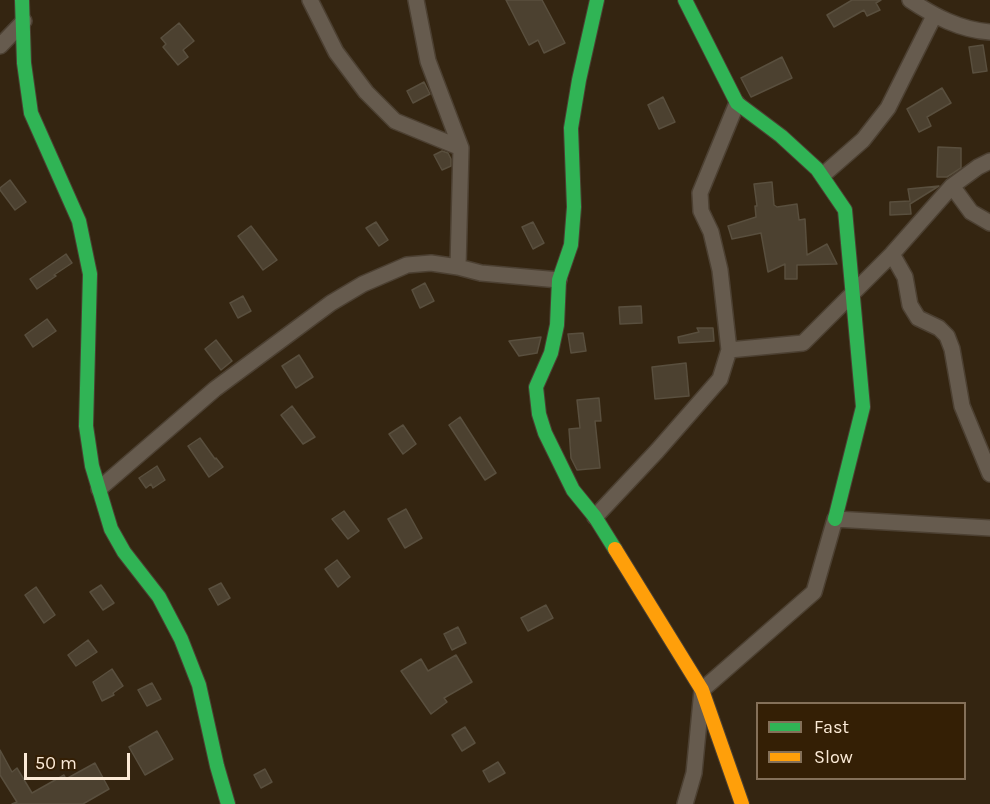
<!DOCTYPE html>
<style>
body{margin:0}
#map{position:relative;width:990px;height:804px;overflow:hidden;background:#342511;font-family:Karla,sans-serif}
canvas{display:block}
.legend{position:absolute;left:756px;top:702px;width:210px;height:78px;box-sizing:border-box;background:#341f05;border:2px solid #847059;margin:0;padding:8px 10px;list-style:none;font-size:18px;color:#fbead7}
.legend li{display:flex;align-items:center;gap:12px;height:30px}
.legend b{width:30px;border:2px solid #847059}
.scale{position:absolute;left:24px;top:753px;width:106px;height:27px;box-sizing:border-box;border:3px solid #fbead7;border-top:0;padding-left:8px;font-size:18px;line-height:21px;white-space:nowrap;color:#fbead7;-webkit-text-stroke:4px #341f05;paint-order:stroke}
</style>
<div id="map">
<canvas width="990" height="804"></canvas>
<ul class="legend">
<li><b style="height:8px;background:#30b455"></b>Fast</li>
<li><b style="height:8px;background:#ff9f0a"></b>Slow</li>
</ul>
<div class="scale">50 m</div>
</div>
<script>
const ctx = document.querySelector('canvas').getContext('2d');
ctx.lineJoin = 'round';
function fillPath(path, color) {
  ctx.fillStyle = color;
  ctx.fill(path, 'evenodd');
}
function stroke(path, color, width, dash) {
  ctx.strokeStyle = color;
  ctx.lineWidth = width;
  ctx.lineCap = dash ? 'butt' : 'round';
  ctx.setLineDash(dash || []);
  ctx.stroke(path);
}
const building = new Path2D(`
 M 506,0 L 542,0 L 565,43 L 544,53 L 538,40 L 529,45 Z
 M 852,0 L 881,0 L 876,3 L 880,10 L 867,16 L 864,10 L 834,27 L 827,15 Z
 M 179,23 L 194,41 L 183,50 L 188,57 L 178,65 L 163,47 L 166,44 L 161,38 Z
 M 983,45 L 987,71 L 973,73 L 969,47 Z
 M 782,57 L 792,78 L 751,97 L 741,78 Z
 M 424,82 L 430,94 L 413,103 L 407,91 Z
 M 942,88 L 951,103 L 927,117 L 931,126 L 919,132 L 907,109 Z
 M 663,97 L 675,122 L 659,129 L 648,105 Z
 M 938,147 L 961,148 L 961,168 L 947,177 L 937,177 Z
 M 442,151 L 448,153 L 451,159 L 451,166 L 442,170 L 434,155 Z
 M 10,180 L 26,202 L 15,210 L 0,190 L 0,188 Z
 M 772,182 L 774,205 L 777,207 L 797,204 L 799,220 L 805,219 L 807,255 L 827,244 L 837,264 L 797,265 L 797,279 L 785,279 L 785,264 L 768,272 L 761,233 L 732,239 L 728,226 L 756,217 L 755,206 L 757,206 L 754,184 Z
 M 939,186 L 910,204 L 911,214 L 890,215 L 890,202 L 910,201 L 908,189 Z
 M 376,222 L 388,240 L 379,246 L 366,228 Z
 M 533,222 L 544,243 L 533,249 L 522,227 Z
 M 251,226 L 277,260 L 263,270 L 238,236 Z
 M 66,254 L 72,263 L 54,275 L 56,276 L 37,289 L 30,279 Z
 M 425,283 L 434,301 L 420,308 L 412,290 Z
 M 243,296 L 251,311 L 238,318 L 230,303 Z
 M 641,306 L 642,323 L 620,324 L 619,307 Z
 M 47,319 L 56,331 L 33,347 L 25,335 Z
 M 697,328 L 713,328 L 714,341 L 679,343 L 678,337 L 699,332 Z
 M 583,333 L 586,351 L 571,353 L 568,334 Z
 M 541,337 L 537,353 L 519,356 L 509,341 Z
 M 216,340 L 232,361 L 221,370 L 205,349 Z
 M 299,355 L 313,377 L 296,388 L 282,366 Z
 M 686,363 L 689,396 L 655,399 L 652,367 Z
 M 599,398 L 601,421 L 595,421 L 600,468 L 577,470 L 571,458 L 569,429 L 580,428 L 577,400 Z
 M 292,406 L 315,437 L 303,444 L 281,415 Z
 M 460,417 L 496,473 L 485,480 L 449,425 Z
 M 403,425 L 416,444 L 403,454 L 389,434 Z
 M 200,438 L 215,459 L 216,458 L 223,467 L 209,477 L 188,446 Z
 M 157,466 L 165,480 L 153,488 L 151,484 L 146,488 L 139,478 Z
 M 406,509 L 422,538 L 405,548 L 388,519 Z
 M 344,511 L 359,531 L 348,539 L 332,519 Z
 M 337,560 L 350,577 L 338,587 L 325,569 Z
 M 221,583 L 230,598 L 218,605 L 209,589 Z
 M 101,585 L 114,603 L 103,610 L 90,592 Z
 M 36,587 L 55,615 L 44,623 L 25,595 Z
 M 546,605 L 553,618 L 528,631 L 521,618 Z
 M 458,627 L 466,643 L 452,650 L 444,634 Z
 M 88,640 L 97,652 L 76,666 L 68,655 Z
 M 456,655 L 472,682 L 444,698 L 447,702 L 431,714 L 401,671 L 421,659 L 428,671 Z
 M 112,669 L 123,686 L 113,693 L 114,695 L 102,701 L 93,682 Z
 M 152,683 L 161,699 L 147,706 L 138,690 Z
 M 465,727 L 475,743 L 462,751 L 452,735 Z
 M 157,731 L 173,759 L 145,775 L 129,747 Z
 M 0,750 L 12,772 L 17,768 L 32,793 L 64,775 L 66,779 L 95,763 L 109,789 L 83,804 L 12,804 L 17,802 L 0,775 Z
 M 498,762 L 505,773 L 489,782 L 483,771 Z
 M 265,769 L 272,782 L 261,788 L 254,775 Z`);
fillPath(building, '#4c4130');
stroke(building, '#594f3e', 1.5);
const street = new Path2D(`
 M 310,0 L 336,52 L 366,92 L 395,121 L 461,148
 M 416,0 L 428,61 L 461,148 L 458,267
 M 910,0 C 934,16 960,30 990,32
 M 0,46 L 24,21
 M 823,175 L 863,140 L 888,108 L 934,16
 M 952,186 L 971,212 L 990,223
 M 892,254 L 905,277 L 910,305 L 918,318 L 939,328 L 947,336 L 952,349 L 962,406 L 990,474
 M 729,350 L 720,270 L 711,232 L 701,211 L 700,193 L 737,103
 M 99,489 L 215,389 L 331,303 L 363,284 L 407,265 L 431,263 L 458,267 L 481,273 L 559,280
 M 595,517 L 657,451 L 720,379 L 729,350 L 803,343 L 892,254 L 952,186 L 978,167 L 990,161
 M 685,804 L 694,773 L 702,690 L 814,592 L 835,519 L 990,528`);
const fast = new Path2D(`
 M 22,0 L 24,63 L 31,113 L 79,221 L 90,274 L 86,426 L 92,466 L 111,529 L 124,552 L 159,597 L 181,639 L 199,685 L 217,766 L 228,804
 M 597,0 L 579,80 L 571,128 L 574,207 L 571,245 L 559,280 L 557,325 L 551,353 L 536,387 L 539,414 L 545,433 L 573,490 L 595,517 L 615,549
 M 685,0 L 737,103 L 781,136 L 817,169 L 845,210 L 863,407 L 835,519`);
const slow = new Path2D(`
 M 615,549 L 702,690 L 742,804`);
stroke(street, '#4c4032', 18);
stroke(fast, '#4c4032', 16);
stroke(slow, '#4c4032', 16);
stroke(street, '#665b4e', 15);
stroke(fast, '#30b455', 14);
stroke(slow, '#ff9f0a', 14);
</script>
